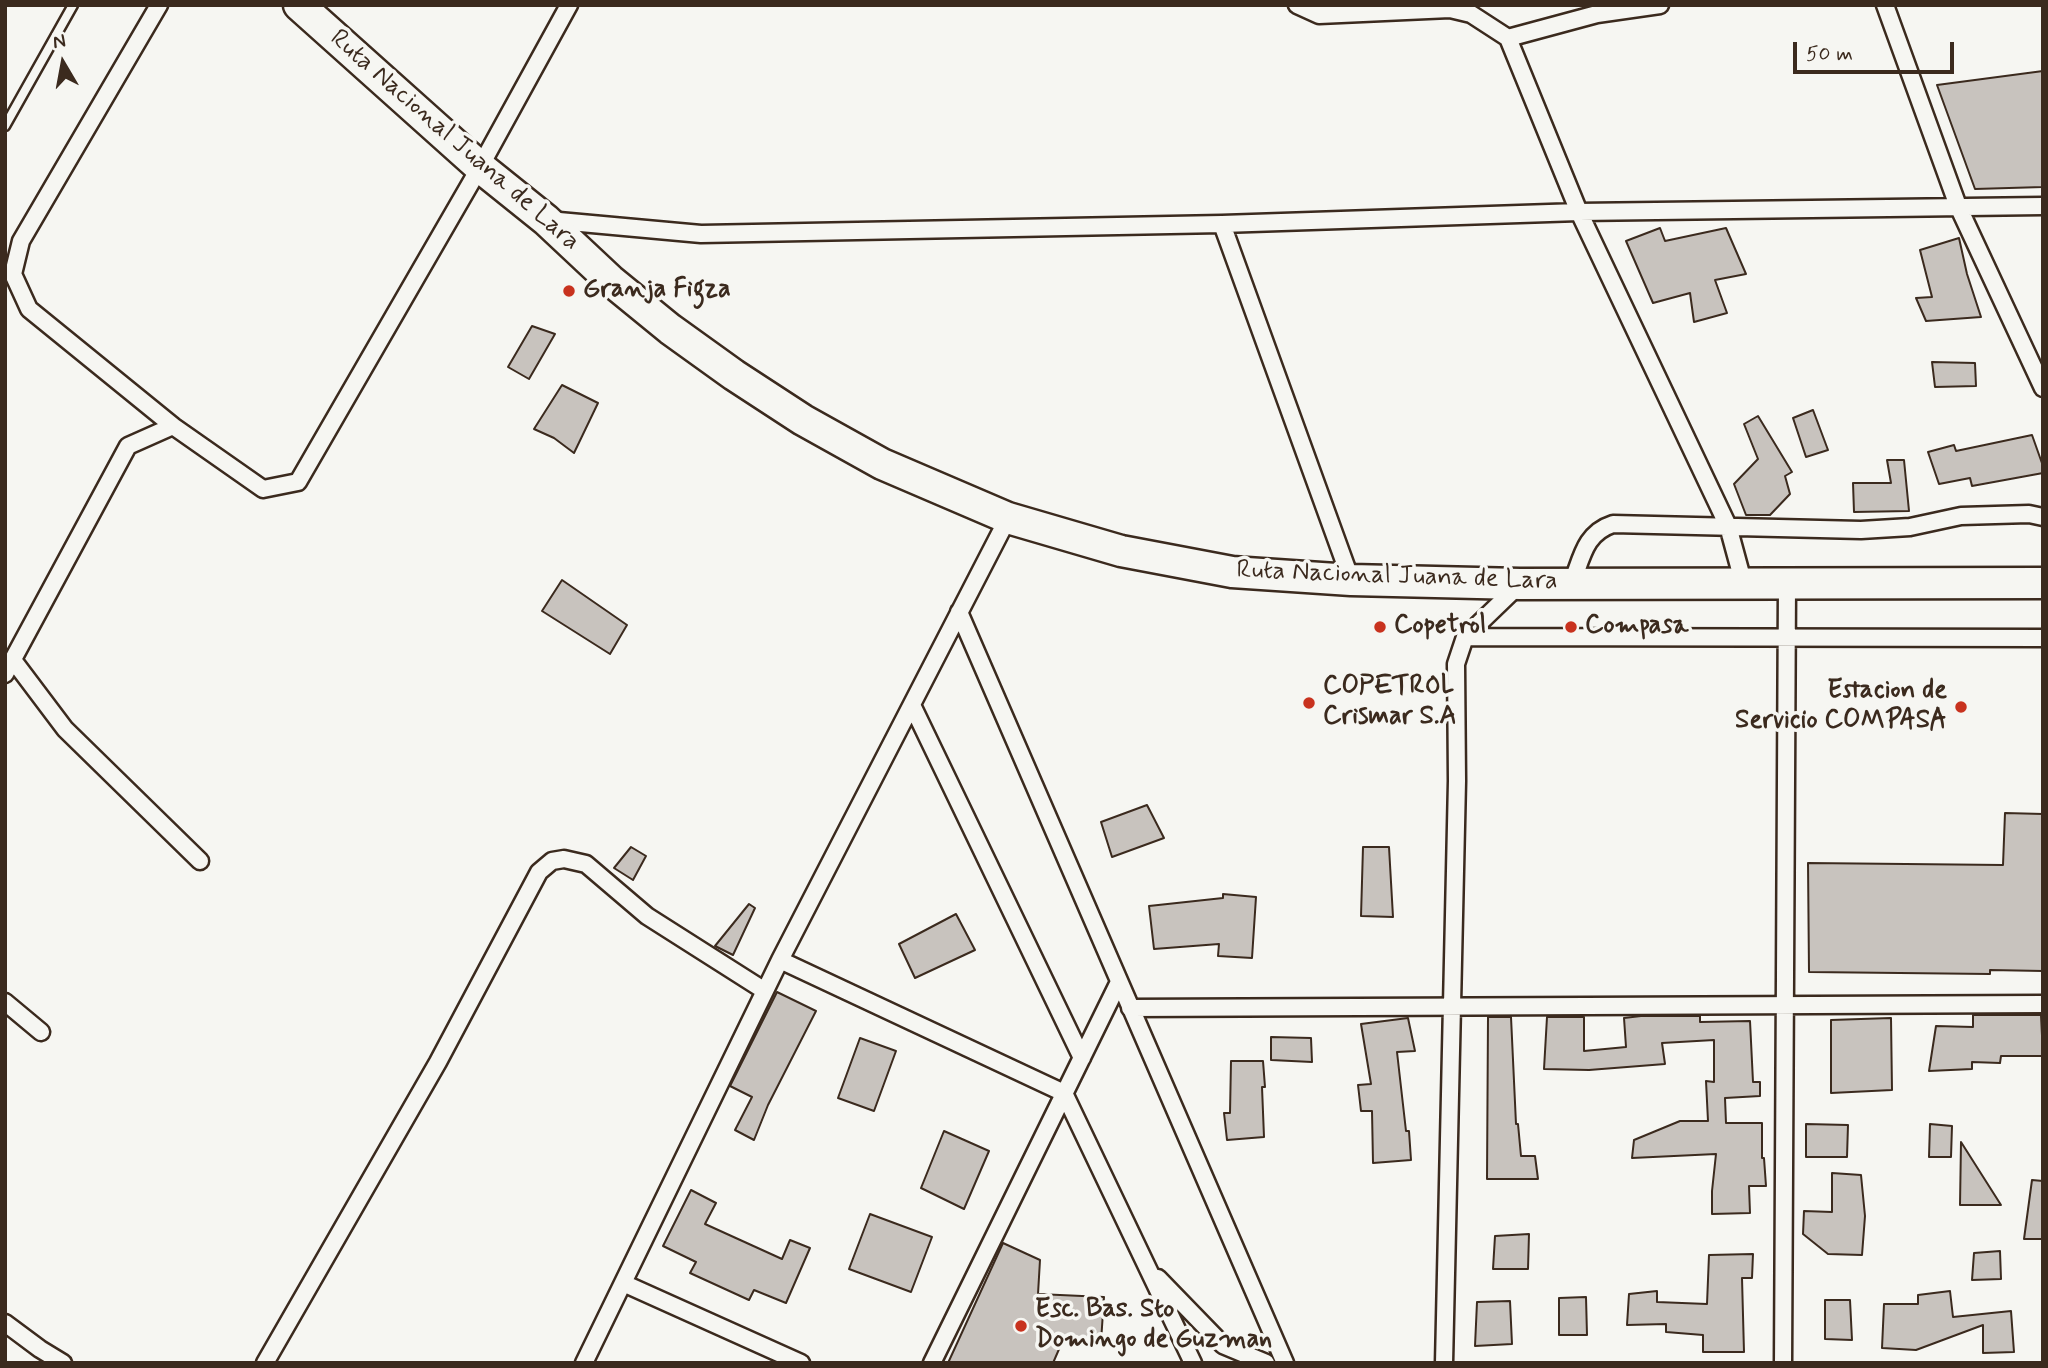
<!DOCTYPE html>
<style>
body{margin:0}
#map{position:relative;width:2048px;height:1368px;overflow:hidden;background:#f6f6f2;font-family:Mynerve,sans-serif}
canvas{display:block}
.frame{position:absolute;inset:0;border:7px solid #3b2a1e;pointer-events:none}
.north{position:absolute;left:28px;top:28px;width:70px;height:70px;-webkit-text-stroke:5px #f6f6f2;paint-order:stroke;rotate:350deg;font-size:19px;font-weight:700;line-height:28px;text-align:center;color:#3b2a1e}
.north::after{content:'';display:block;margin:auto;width:24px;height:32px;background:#3b2a1e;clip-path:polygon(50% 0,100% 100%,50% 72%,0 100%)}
.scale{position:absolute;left:1793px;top:42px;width:161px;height:32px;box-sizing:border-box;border:4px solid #3b2a1e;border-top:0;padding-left:9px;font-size:21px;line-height:24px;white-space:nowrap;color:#3b2a1e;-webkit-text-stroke:5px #f6f6f2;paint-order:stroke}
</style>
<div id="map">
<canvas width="2048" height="1368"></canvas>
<div class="frame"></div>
<div class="north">N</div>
<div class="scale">50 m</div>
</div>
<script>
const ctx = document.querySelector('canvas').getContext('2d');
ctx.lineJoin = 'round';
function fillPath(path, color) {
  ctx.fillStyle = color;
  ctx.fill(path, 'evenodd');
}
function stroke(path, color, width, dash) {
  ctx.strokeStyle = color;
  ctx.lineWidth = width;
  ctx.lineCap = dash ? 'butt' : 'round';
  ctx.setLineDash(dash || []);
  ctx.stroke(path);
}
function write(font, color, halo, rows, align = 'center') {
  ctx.font = font + ' Mynerve,sans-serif';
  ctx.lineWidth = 7;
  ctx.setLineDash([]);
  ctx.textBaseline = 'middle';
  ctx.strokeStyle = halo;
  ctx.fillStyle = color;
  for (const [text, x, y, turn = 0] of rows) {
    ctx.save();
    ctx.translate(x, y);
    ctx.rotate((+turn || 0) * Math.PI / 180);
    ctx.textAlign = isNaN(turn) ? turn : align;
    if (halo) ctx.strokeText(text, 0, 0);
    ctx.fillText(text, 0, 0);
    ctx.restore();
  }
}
const building = new Path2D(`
 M 2043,71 L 2043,187 L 1975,189 L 1937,85 Z
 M 1660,228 L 1665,241 L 1726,228 L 1746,274 L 1715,280 L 1727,313 L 1694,322 L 1690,293 L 1653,303 L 1626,241 Z
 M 1959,238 L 1967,274 L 1981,317 L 1926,321 L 1916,298 L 1932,297 L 1920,250 Z
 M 532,326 L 555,334 L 529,379 L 508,367 Z
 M 1932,362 L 1975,363 L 1976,386 L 1935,387 Z
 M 562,385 L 598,403 L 574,453 L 554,438 L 534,429 Z
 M 1813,410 L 1828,450 L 1806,457 L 1793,418 Z
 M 1758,416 L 1792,472 L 1785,476 L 1790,494 L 1770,515 L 1746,515 L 1734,484 L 1758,459 L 1744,424 Z
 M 2032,435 L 2043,466 L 2043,473 L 1972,486 L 1970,478 L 1939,484 L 1928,452 L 1954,445 L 1956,451 Z
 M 1887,460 L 1904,460 L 1909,511 L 1854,512 L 1853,483 L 1891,483 Z
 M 562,580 L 627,625 L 610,654 L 542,611 Z
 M 1147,805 L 1164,838 L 1112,857 L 1101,822 Z
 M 2005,813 L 2043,814 L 2043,971 L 1990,970 L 1990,974 L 1809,972 L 1808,863 L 2003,865 Z
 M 631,847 L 646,856 L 633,880 L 614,868 Z
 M 1363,847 L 1389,847 L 1393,917 L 1361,916 Z
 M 1223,894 L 1256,897 L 1252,958 L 1218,956 L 1219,944 L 1154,949 L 1149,906 L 1223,898 Z
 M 749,904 L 755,908 L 733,955 L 715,946 Z
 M 956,914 L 975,950 L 915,978 L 899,944 Z
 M 777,992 L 816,1011 L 768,1105 L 754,1140 L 735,1130 L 752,1097 L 730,1086 Z
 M 1973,1015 L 2041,1015 L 2043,1056 L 2001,1056 L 2000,1063 L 1972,1062 L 1972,1069 L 1929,1071 L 1936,1026 L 1973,1027 Z
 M 1641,1016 L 1700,1016 L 1700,1022 L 1750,1021 L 1753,1082 L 1760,1082 L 1760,1096 L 1725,1098 L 1726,1123 L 1762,1123 L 1762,1158 L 1764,1158 L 1766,1186 L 1749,1186 L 1750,1213 L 1712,1214 L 1712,1191 L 1716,1154 L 1632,1158 L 1634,1140 L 1680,1121 L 1708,1121 L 1706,1081 L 1714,1082 L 1714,1040 L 1662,1043 L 1665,1064 L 1589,1070 L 1544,1069 L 1547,1017 L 1584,1017 L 1584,1051 L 1626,1047 L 1624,1018 Z
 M 1488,1017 L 1511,1017 L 1516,1124 L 1518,1124 L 1521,1156 L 1535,1156 L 1538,1179 L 1487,1179 Z
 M 1408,1018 L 1415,1051 L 1397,1052 L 1406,1131 L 1409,1131 L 1411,1160 L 1373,1163 L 1372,1111 L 1361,1111 L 1358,1085 L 1371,1084 L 1361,1024 Z
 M 1891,1018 L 1892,1090 L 1831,1093 L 1831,1020 Z
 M 1271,1037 L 1311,1038 L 1312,1062 L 1271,1060 Z
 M 860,1038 L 896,1051 L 874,1111 L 838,1098 Z
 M 1231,1061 L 1263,1061 L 1265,1087 L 1262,1087 L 1264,1137 L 1227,1140 L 1224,1113 L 1230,1113 Z
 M 1806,1124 L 1848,1125 L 1847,1157 L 1806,1157 Z
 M 1930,1124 L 1952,1126 L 1951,1157 L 1929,1157 Z
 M 944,1131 L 989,1151 L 964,1209 L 921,1188 Z
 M 1961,1142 L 2001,1205 L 1960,1205 Z
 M 1832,1173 L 1861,1175 L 1865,1216 L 1862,1255 L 1828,1254 L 1803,1234 L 1804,1211 L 1832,1212 Z
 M 2032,1180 L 2043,1181 L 2043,1239 L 2024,1239 Z
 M 691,1190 L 716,1203 L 705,1224 L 782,1259 L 790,1240 L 810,1248 L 786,1303 L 754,1290 L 749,1300 L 690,1273 L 696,1262 L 663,1246 Z
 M 870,1214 L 932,1237 L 911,1292 L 849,1269 Z
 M 1529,1234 L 1528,1269 L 1493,1269 L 1495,1236 Z
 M 1003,1243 L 1040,1260 L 1038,1294 L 1104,1297 L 1101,1342 L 1063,1340 L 1053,1363 L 948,1363 Z
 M 2000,1251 L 2001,1279 L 1972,1280 L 1974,1253 Z
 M 1753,1254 L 1752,1278 L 1742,1278 L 1744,1352 L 1703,1352 L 1703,1335 L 1666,1332 L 1666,1324 L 1627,1325 L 1629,1294 L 1657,1291 L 1657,1302 L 1707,1304 L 1709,1255 Z
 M 1950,1291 L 1953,1317 L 2011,1311 L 2014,1352 L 1983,1353 L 1983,1325 L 1916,1350 L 1882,1348 L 1884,1304 L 1918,1304 L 1918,1295 Z
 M 1586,1297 L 1587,1335 L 1559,1335 L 1559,1298 Z
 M 1825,1300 L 1850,1300 L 1852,1340 L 1825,1339 Z
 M 1510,1301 L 1512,1344 L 1475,1346 L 1477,1302 Z`);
fillPath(building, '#c8c3be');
stroke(building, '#3b2a1e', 2);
const lane = new Path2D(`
 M 5,126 L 73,5`);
const street = new Path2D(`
 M 159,5 L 21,241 L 13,274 L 29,309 L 173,426
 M 1297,5 L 1319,15 L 1450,9 L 1471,14 L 1508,38 L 1579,212 L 1728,526 L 1744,585
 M 1885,5 L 1958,206 L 2043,388
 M 1508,38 L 1597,14 L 1660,5
 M 548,220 L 701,234 L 1222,224 L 1579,212 L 2043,206
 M 1222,224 L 1351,580
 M 1572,583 C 1582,557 1585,533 1613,524 L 1861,530 L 1910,527 L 1961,516 L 2029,514 L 2043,517
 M 959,612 L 1285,1363
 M 1465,637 L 2043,638
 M 13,660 L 65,729 L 200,861
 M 5,674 L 128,446 L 173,426 L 263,489 L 298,482 L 480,167 L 569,5
 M 912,705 L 1082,1058
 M 780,960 L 1064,1093 L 1193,1363
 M 5,1002 L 41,1032
 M 1130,1008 L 2043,1004
 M 1158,1278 L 1223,1345 L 1266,1363
 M 623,1283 L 801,1363
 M 5,1323 L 40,1349 L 63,1363
 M 265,1363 L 438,1062 L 539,872 L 552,861 L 564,859 L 586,864 L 647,916 L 765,991
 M 584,1363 L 780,960 L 1008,518
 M 932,1363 L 1119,982
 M 1444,1363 L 1457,781 L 1456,664 L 1465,637 L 1520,584
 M 1783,1363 L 1787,585`);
const highway = new Path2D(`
 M 299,5 L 480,167 L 546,220 L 610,280 L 670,329 L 734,375 L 803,420 L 882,464 L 1008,518 L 1121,551 L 1232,572 L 1351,580 L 1520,584 L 2043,583`);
stroke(lane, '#3b2a1e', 13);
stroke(street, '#3b2a1e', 21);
stroke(highway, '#3b2a1e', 35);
stroke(lane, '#f6f6f2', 8);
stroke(street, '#f6f6f2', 16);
stroke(highway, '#f6f6f2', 30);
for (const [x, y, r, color] of [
 [569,291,7,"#c8321e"],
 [1380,627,7,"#c8321e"],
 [1571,627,7,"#c8321e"],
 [1309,703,7,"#c8321e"],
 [1961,707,7,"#c8321e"],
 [1021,1326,7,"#c8321e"]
]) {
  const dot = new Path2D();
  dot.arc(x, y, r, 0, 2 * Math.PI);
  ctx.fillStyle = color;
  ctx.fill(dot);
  stroke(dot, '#f6f6f2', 2.5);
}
write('26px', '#3b2a1e', '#f6f6f2', [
 ["Ruta Nacional Juana de Lara",454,141,41],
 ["Ruta Nacional Juana de Lara",1397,577,2]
]);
write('bold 26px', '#3b2a1e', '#f6f6f2', [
 ["Granja Figza",583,291],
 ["Copetrol",1394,627],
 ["Compasa",1585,627],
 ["COPETROL",1323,688],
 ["Crismar S.A",1323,718],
 ["Estacion de",1947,692,"right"],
 ["Servicio COMPASA",1947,722,"right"],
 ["Esc. Bas. Sto",1035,1311],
 ["Domingo de Guzman",1035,1341]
], 'left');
</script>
